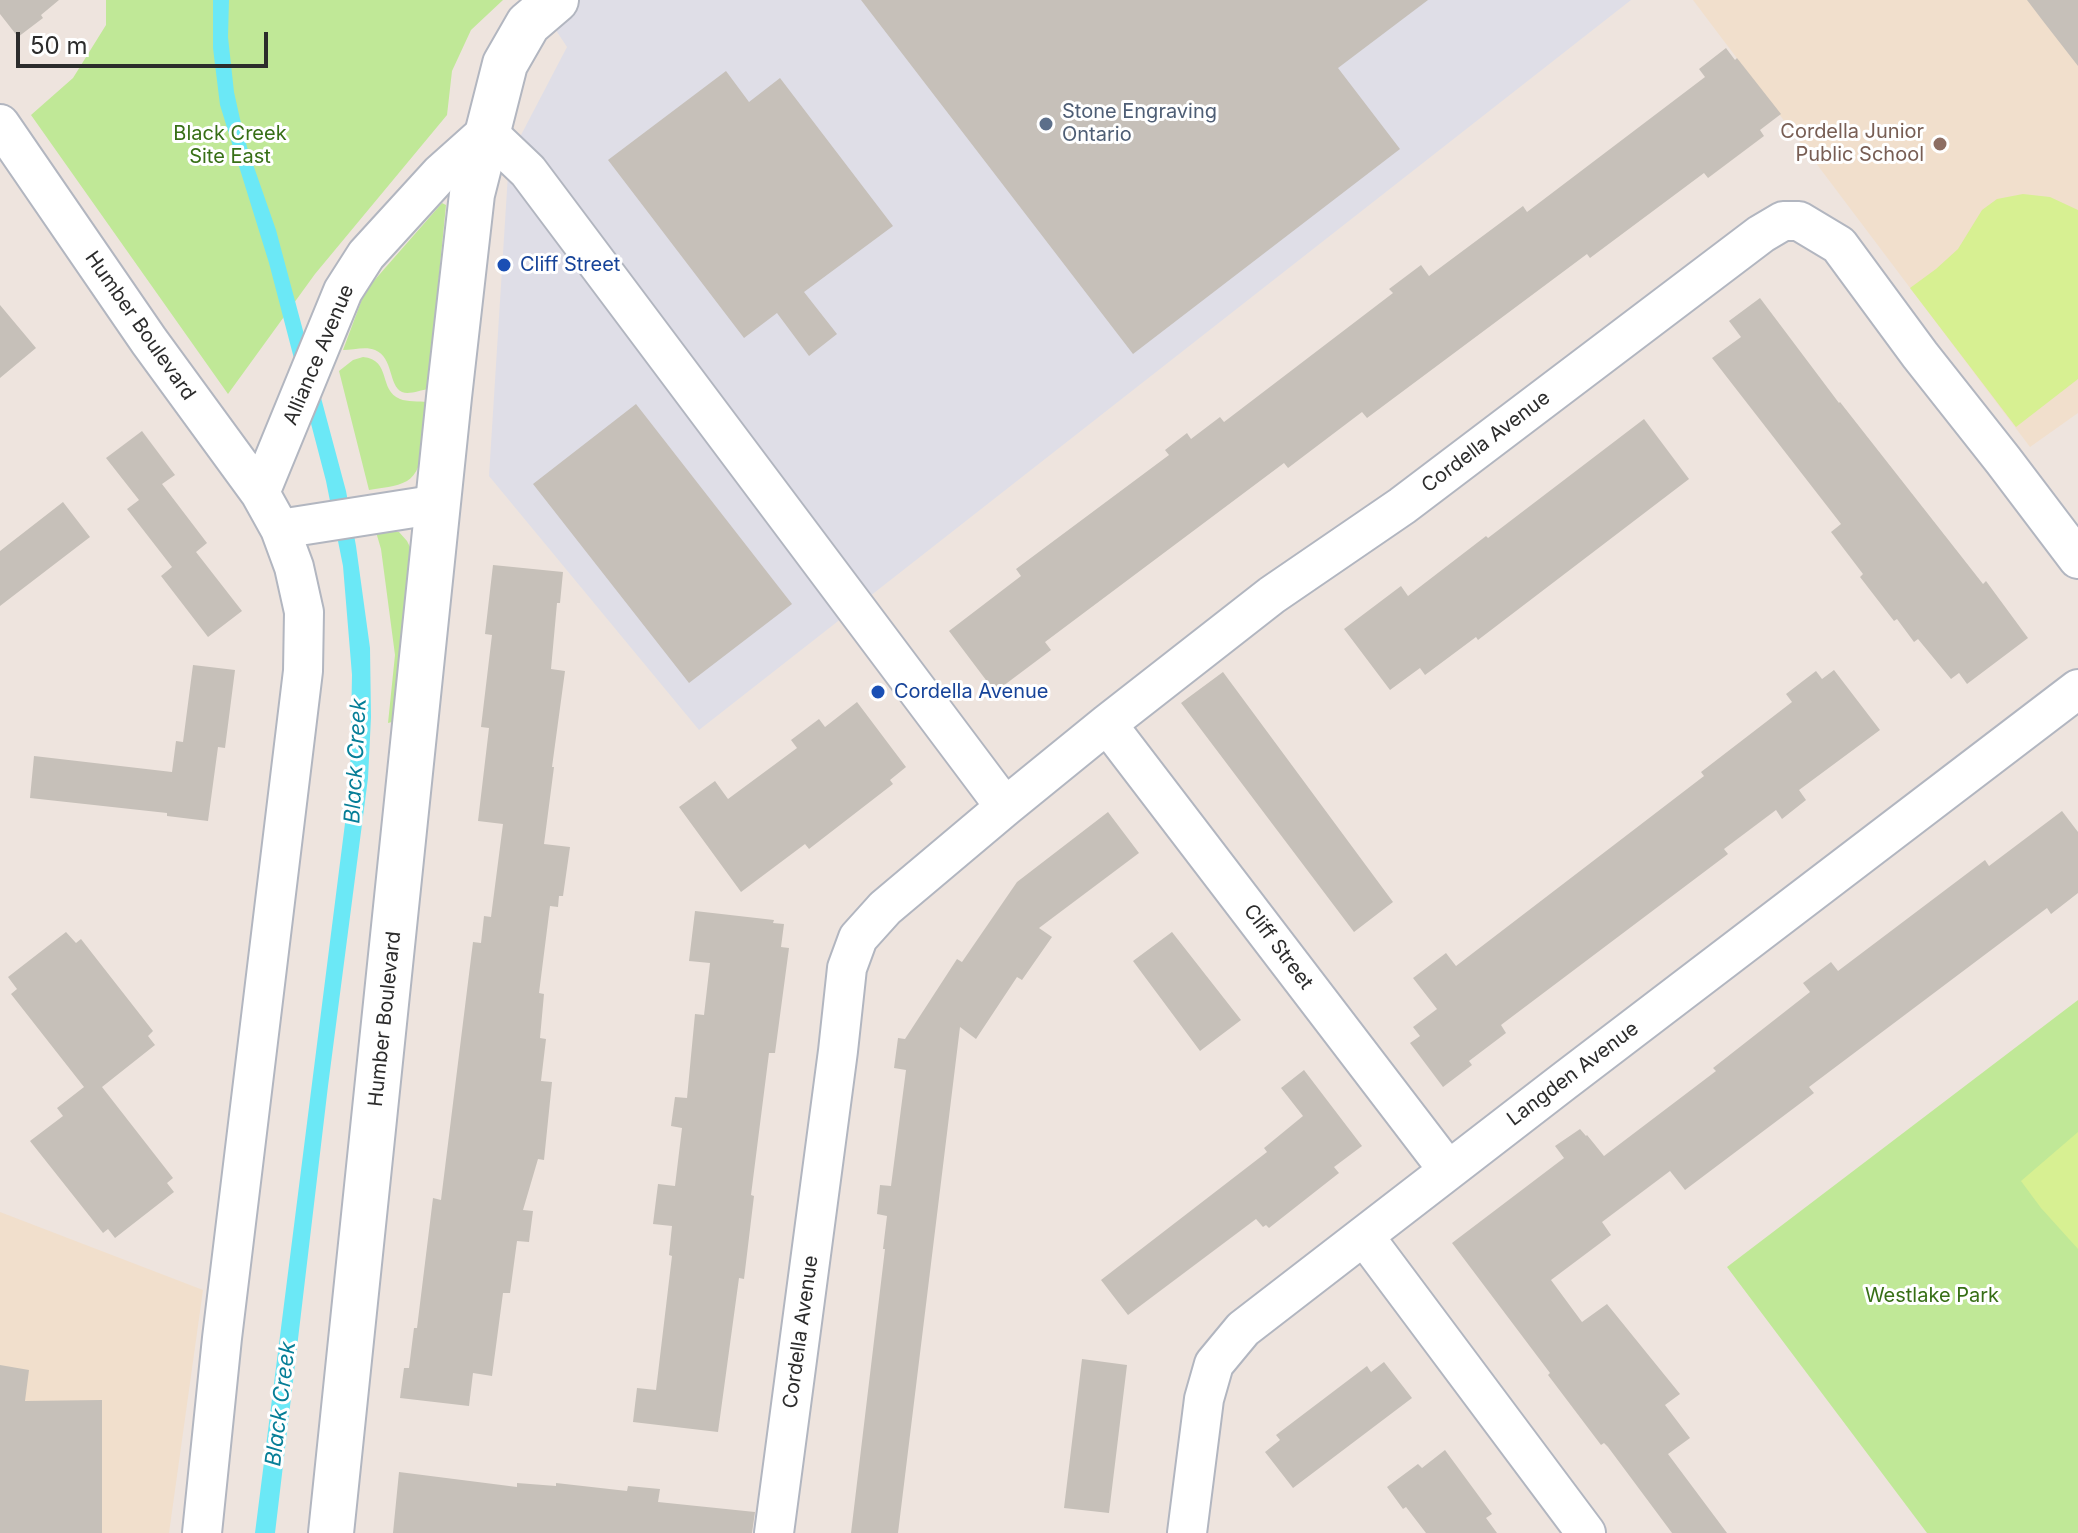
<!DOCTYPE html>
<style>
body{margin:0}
#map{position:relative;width:2078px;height:1533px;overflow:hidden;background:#eee4de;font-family:Inter,sans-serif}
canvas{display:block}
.scale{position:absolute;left:16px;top:32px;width:252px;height:36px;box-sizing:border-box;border:4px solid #2c2c2c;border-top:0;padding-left:10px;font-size:24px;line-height:28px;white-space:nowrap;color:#2c2c2c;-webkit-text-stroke:6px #fff;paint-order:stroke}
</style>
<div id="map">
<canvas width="2078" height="1533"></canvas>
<div class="scale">50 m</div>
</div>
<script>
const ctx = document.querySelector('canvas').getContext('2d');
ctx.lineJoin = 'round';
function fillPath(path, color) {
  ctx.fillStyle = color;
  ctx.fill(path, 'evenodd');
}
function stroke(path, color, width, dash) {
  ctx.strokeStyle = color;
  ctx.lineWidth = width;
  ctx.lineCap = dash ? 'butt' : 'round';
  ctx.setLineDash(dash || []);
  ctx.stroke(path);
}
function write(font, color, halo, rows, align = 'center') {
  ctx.font = font + ' Inter,sans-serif';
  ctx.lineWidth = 6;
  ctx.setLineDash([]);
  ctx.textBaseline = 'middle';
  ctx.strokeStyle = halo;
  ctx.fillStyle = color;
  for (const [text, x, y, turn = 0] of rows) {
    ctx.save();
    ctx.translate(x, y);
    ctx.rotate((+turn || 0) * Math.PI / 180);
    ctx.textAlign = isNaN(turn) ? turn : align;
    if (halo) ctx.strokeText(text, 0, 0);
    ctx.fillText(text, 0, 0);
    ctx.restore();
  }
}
fillPath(new Path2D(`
 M 536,0 L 1631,0 L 699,730 L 489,476 L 509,158 L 567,47 Z`), '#dfdee7');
fillPath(new Path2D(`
 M 1693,0 L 2078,0 L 2078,413 L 2030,447 Z
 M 0,1212 L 203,1290 L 169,1533 L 0,1533 Z`), '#f1dfcc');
fillPath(new Path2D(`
 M 106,0 L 503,0 L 471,30 L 452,71 L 447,115 L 315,274 L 228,394 L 31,115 L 73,78 L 106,25 Z
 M 442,203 L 446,205 L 428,389 C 421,390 409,395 402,392 C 388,385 394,358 375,350 C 366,346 353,350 343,350 L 365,291 Z
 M 363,357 C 392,360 378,390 400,399 C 407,402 419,401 427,402 C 425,423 427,470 407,481 C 396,487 381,488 369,490 L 339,371 L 353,360 Z
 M 376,532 L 399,532 L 407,541 L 412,551 L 396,721 L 388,723 L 395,655 L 381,549 Z
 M 2078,1000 L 2078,1533 L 1927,1533 L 1727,1267 Z`), '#c0e897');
fillPath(new Path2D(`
 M 2023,194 L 2050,197 L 2078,210 L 2078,379 L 2016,427 L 1910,288 L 1936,269 L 1958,249 L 1982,210 L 1997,199 Z
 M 2078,1132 L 2078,1249 L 2041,1208 L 2021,1181 Z`), '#d7f092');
fillPath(new Path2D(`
 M 213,0 L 229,0 L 228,37 L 234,92 L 240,119 L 247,147 L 276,230 L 346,491 L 356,546 L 370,648 L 371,717 L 368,778 L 328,1086 L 275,1533 L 255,1533 L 350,784 L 352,675 L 343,566 L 326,481 L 269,263 L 220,105 L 213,48 Z`), '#6be8f6');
fillPath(new Path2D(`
 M 0,0 L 59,0 L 41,15 L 43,18 L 18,37 L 0,14 Z
 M 861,0 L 1428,0 L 1338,68 L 1400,149 L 1133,354 Z
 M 2027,0 L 2078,0 L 2078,66 L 2043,21 Z
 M 1726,48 L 1735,60 L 1737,58 L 1781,114 L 1760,130 L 1764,136 L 1708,178 L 1704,173 L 1590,258 L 1587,254 L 1367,418 L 1362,412 L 1288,468 L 1284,463 L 1045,642 L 1051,650 L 995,692 L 949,631 L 1021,576 L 1016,569 L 1169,455 L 1165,450 L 1187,433 L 1191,439 L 1220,417 L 1224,422 L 1393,293 L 1389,289 L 1421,265 L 1429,276 L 1523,206 L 1527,212 L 1705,77 L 1699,69 Z
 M 726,71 L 749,102 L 780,78 L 893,226 L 804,292 L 837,334 L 809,356 L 777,313 L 744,338 L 608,160 Z
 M 1760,298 L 1839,403 L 1840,402 L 1983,584 L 1986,581 L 2028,638 L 1967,684 L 1959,673 L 1951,679 L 1918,639 L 1914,642 L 1897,619 L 1894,621 L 1860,577 L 1863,574 L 1831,532 L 1841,524 L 1712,358 L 1741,337 L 1729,321 Z
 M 0,305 L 36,348 L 0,378 Z
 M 636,404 L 792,604 L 689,683 L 533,484 Z
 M 1644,419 L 1689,479 L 1478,640 L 1476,637 L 1425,675 L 1420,668 L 1390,690 L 1344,629 L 1401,586 L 1408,596 L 1486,536 L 1488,538 Z
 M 142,431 L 175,475 L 162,484 L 207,543 L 196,552 L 242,611 L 208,637 L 161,576 L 172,567 L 127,509 L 139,500 L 106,458 Z
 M 63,502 L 90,537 L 0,606 L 0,551 Z
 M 493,565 L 563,572 L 560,603 L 557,603 L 551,669 L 565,671 L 552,767 L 554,767 L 544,844 L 570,847 L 563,896 L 559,896 L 558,907 L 550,906 L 539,993 L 544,994 L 540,1038 L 546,1039 L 541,1081 L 552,1082 L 544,1160 L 538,1159 L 523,1210 L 533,1211 L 529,1242 L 517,1241 L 510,1293 L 503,1293 L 492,1376 L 473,1373 L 469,1406 L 400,1398 L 404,1368 L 409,1368 L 414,1328 L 417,1328 L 433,1198 L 441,1200 L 473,942 L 481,943 L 484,916 L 491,917 L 503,824 L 478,821 L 489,728 L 481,727 L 492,635 L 485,634 Z
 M 193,665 L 235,670 L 225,748 L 218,747 L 208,821 L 167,816 L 167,813 L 30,798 L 34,756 L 172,772 L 176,741 L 183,742 Z
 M 1834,670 L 1880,730 L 1799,790 L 1806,800 L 1782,819 L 1776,810 L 1724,849 L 1728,854 L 1501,1025 L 1506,1033 L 1469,1061 L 1472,1065 L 1443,1087 L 1410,1043 L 1420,1036 L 1413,1027 L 1437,1009 L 1413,978 L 1446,953 L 1456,966 L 1704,776 L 1701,772 L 1792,702 L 1786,694 L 1816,671 L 1822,679 Z
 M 1223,672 L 1393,902 L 1354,932 L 1181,703 Z
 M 857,702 L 906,767 L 890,780 L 893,784 L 809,849 L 805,844 L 741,892 L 679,807 L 715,781 L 728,799 L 797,748 L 791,740 L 819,719 L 825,727 Z
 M 2062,811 L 2078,832 L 2078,893 L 2051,914 L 2047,908 L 1809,1087 L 1814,1093 L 1685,1190 L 1670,1171 L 1602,1222 L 1611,1235 L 1551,1280 L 1582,1322 L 1607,1304 L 1680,1394 L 1665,1405 L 1690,1438 L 1668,1454 L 1727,1533 L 1672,1533 L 1608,1447 L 1604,1443 L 1601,1445 L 1548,1375 L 1550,1373 L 1452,1243 L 1564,1158 L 1555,1146 L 1580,1129 L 1586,1136 L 1587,1135 L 1604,1156 L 1716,1071 L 1713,1068 L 1810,992 L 1803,983 L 1831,962 L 1838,971 L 1985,860 L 1989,866 Z
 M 1108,812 L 1139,853 L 1039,928 L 1052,937 L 1022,980 L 1017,977 L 976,1039 L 960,1027 L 898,1533 L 851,1533 L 885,1249 L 883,1249 L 887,1216 L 877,1214 L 880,1185 L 891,1186 L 906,1070 L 894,1068 L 898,1038 L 905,1039 L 957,959 L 962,962 L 1017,882 Z
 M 695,911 L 774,920 L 773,923 L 784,924 L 781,947 L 789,948 L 775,1053 L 769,1053 L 751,1195 L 754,1196 L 744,1279 L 739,1278 L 718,1432 L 633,1422 L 637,1388 L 656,1390 L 672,1256 L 669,1255 L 672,1226 L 653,1224 L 658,1184 L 675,1186 L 682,1128 L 671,1126 L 675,1097 L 687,1098 L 695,1014 L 704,1015 L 710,963 L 689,961 Z
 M 66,932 L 76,943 L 81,939 L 153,1031 L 148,1036 L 155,1045 L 102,1087 L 173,1178 L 167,1183 L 174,1192 L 115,1238 L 108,1229 L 103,1233 L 30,1141 L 63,1116 L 57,1108 L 84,1087 L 11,994 L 17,989 L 8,977 Z
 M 1172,932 L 1241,1020 L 1200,1051 L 1133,961 Z
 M 1304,1070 L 1362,1146 L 1334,1167 L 1339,1173 L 1269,1228 L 1266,1225 L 1263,1227 L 1256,1219 L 1128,1315 L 1101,1280 L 1267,1152 L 1264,1148 L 1303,1116 L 1281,1088 Z
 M 1082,1359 L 1127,1365 L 1109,1513 L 1064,1508 Z
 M 1384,1362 L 1412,1398 L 1293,1488 L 1265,1452 L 1280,1440 L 1276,1435 L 1367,1366 L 1371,1372 Z
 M 0,1365 L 29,1370 L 25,1401 L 102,1400 L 102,1533 L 0,1533 Z
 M 1445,1450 L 1492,1514 L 1486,1518 L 1497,1533 L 1426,1533 L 1406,1507 L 1403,1509 L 1387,1487 L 1418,1464 L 1422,1468 Z
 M 399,1472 L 517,1487 L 517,1483 L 556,1486 L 556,1483 L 627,1491 L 628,1486 L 660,1489 L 658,1502 L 755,1512 L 752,1533 L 393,1533 Z`), '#c6c0b9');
const street = new Path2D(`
 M 0,124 L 149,341 L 260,493 L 280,529 L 294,567 L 304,612 L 303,671 L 222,1338 L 202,1533
 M 260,493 L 343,291 L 366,255 L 440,174 L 487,132 L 528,171 L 1005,807
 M 280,529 L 439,504
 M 1107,724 L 1448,1170
 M 1364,1236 L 1586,1533
 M 774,1533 L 838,1051 L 847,968 L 858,938 L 885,908 L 1005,807 L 1107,724 L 1272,595 L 1402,506 L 1761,234 L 1783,221 L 1799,221 L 1839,245 L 1920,355 L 2003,460 L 2078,559
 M 1187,1533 L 1204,1399 L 1214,1364 L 1243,1329 L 1563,1082 L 2078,689`);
const secondary = new Path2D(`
 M 331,1533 L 449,397 L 472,194 L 505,64 L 528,24 L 556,0`);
stroke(street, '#b2b6c0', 42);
stroke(secondary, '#b2b6c0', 48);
stroke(street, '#fff', 38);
stroke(secondary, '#fff', 44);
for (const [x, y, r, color] of [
 [1046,124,8,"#5c6f8a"],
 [1940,144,8,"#8d6e63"],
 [504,265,8,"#1a4fb4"],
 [878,692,8,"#1a4fb4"]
]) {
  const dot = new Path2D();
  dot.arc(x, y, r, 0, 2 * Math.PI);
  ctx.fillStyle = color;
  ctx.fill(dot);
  stroke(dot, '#fff', 3);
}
write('20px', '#4e5e75', '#fff', [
 ["Stone Engraving",1062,112],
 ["Ontario",1062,135]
], 'left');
write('20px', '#785e54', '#fff', [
 ["Cordella Junior",1924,132],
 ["Public School",1924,155]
], 'right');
write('20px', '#376f16', '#fff', [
 ["Black Creek",230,134],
 ["Site East",230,157],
 ["Westlake Park",1932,1296]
]);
write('20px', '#164399', '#fff', [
 ["Cliff Street",520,265],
 ["Cordella Avenue",894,692]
], 'left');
write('20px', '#2c2c2c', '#fff', [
 ["Humber Boulevard",140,326,55],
 ["Alliance Avenue",319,355,-67],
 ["Cordella Avenue",1486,442,-37],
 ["Cliff Street",1278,947,53],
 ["Humber Boulevard",385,1019,-84],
 ["Langden Avenue",1573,1074,-37],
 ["Cordella Avenue",801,1332,-82]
]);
write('italic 22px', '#067e97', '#fff', [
 ["Black Creek",356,761,-87],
 ["Black Creek",281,1404,-83]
]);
</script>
